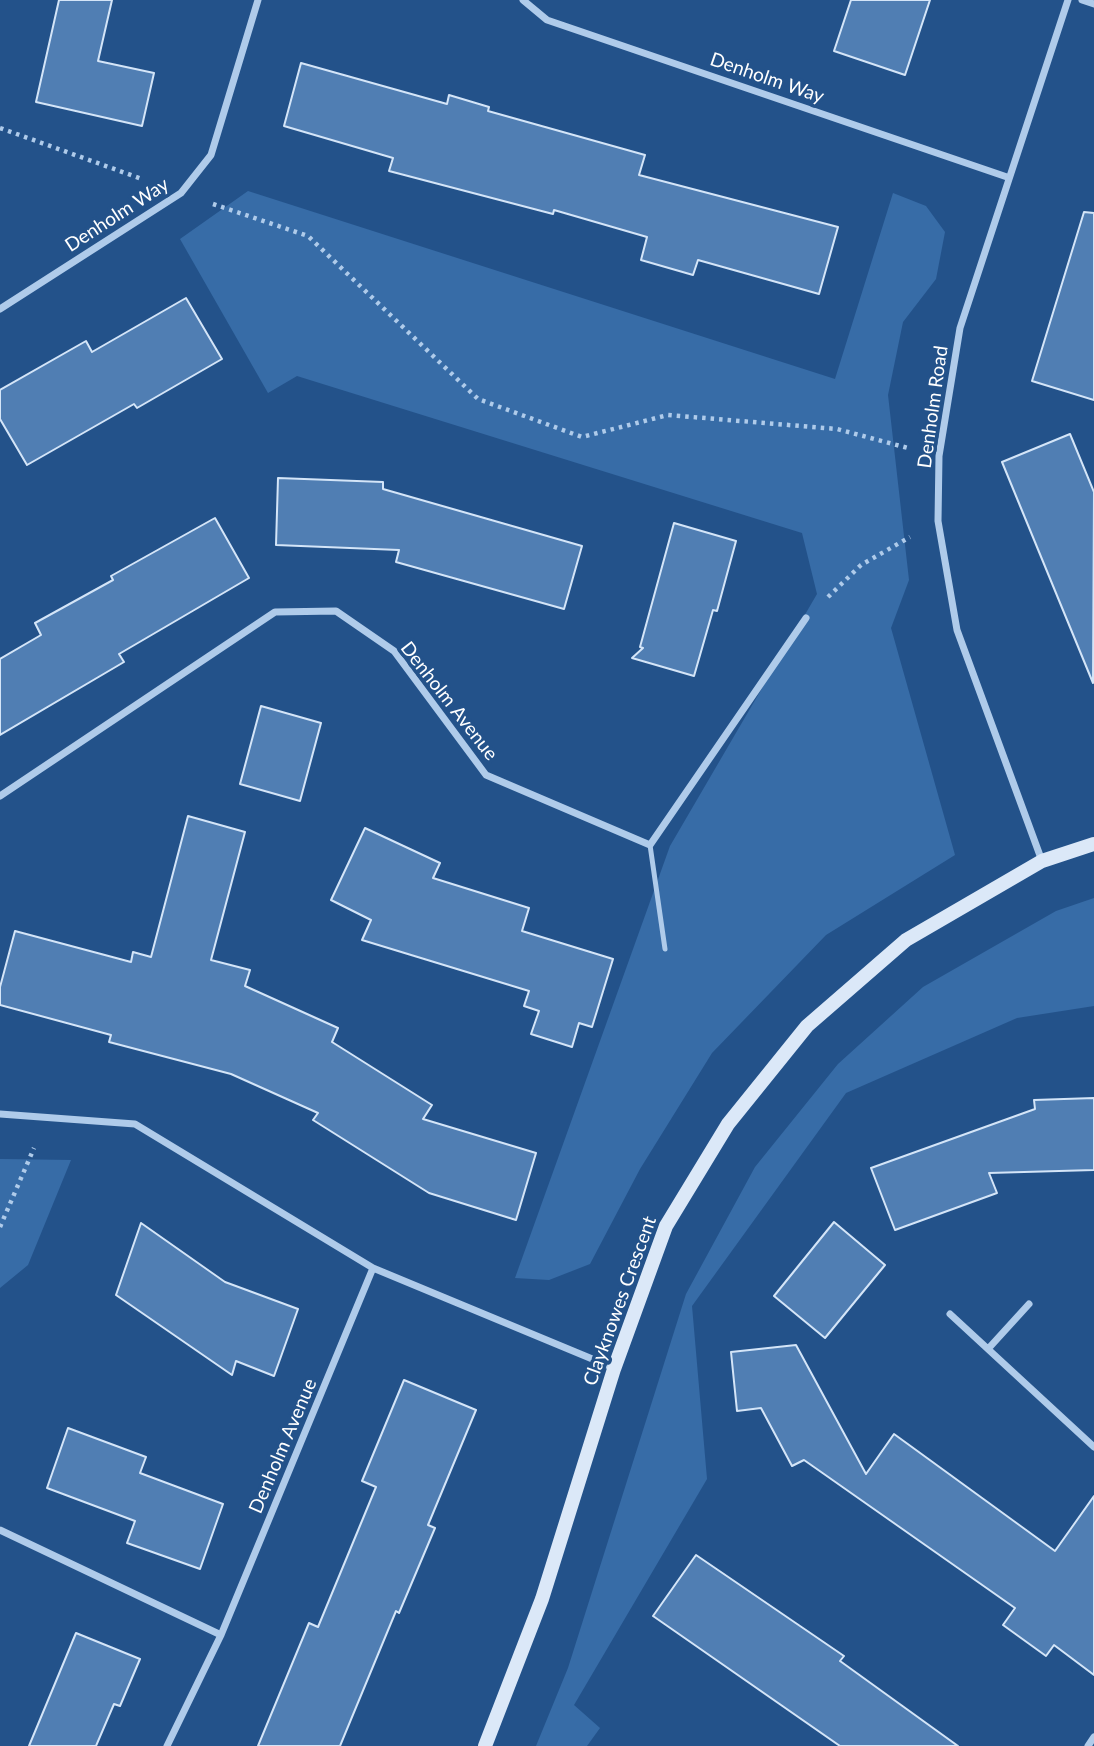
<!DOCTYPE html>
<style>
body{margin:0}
canvas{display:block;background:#23528a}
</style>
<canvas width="1094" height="1746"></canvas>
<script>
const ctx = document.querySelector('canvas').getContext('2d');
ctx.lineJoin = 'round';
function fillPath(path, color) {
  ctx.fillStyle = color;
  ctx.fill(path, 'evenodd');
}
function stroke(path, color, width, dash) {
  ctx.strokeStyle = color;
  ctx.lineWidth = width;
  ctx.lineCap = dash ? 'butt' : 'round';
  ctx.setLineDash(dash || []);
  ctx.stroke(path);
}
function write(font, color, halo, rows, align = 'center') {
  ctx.font = font + ' Lato,sans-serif';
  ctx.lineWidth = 7;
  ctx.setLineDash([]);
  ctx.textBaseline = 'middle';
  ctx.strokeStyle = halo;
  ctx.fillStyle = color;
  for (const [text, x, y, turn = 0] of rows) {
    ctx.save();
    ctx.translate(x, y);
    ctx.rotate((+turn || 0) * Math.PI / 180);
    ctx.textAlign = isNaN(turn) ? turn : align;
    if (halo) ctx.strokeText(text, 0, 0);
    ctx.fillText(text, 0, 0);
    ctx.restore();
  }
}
fillPath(new Path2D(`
 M 248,191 L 835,379 L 893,193 L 926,206 L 945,232 L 936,279 L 903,322 L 888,395 L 909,580 L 891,628 L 955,855 L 826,935 L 712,1053 L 640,1169 L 590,1264 L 549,1280 L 515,1278 L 670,846 L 817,594 L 802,533 L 297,376 L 268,393 L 180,239 Z
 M 1094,898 L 1094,1006 L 1017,1018 L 846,1093 L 692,1306 L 707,1479 L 574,1705 L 600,1728 L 587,1746 L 536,1746 L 568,1668 L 686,1294 L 755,1167 L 838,1064 L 923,987 L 1056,911 Z
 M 0,1159 L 71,1160 L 28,1265 L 0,1288 Z`), '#376ca7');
const building = new Path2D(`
 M 59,0 L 112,0 L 98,61 L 154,73 L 142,126 L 36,102 Z
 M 851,0 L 930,0 L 905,75 L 834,51 Z
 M 301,63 L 447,104 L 449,95 L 489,107 L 488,111 L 645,155 L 639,175 L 838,227 L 819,294 L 698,260 L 693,275 L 641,260 L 647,237 L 554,210 L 553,214 L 389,171 L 393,158 L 284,126 Z
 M 1084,212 L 1094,213 L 1094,400 L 1032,381 Z
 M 186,298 L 222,359 L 137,408 L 134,404 L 27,465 L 0,419 L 0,390 L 86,341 L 92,352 Z
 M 1070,434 L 1094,492 L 1093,683 L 1002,462 Z
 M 278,478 L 383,482 L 383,489 L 582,546 L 564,609 L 396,562 L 399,550 L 276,545 Z
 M 215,518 L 249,578 L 119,654 L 124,662 L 0,735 L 0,659 L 41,635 L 35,623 L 113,580 L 111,576 Z
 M 674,523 L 736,541 L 717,611 L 713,610 L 694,676 L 632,658 L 643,648 L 640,647 Z
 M 261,706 L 321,723 L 300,801 L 240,784 Z
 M 188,816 L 245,832 L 211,960 L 250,970 L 245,986 L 338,1028 L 332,1042 L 432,1105 L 423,1119 L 536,1153 L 516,1220 L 429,1193 L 313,1120 L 318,1113 L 231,1074 L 109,1042 L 111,1035 L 0,1005 L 0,987 L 15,931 L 131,962 L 133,952 L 151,957 Z
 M 365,828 L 440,863 L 433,878 L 529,908 L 522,931 L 613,959 L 592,1027 L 579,1023 L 572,1047 L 531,1034 L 539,1011 L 524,1006 L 529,991 L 362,940 L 371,920 L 331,900 Z
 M 1094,1098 L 1094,1170 L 989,1173 L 997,1193 L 895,1230 L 871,1168 L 1035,1109 L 1034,1100 Z
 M 834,1222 L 885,1265 L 825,1338 L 774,1296 Z
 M 141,1223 L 225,1282 L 298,1309 L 274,1376 L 236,1361 L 232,1375 L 116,1295 Z
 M 796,1345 L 866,1474 L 894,1434 L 1055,1551 L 1094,1496 L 1094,1675 L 1054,1645 L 1046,1656 L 1003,1625 L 1015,1608 L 804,1460 L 792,1466 L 761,1408 L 737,1411 L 731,1352 Z
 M 404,1380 L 476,1410 L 428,1525 L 435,1528 L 399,1613 L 396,1611 L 340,1746 L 258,1746 L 309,1623 L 318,1627 L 376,1487 L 362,1481 Z
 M 68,1428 L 146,1457 L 140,1473 L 223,1504 L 200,1569 L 127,1543 L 135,1521 L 47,1488 Z
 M 696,1555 L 844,1656 L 840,1661 L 958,1746 L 840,1746 L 653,1616 Z
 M 76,1633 L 140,1659 L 120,1706 L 114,1704 L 96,1746 L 29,1746 Z`);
fillPath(building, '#507eb3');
stroke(building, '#d4e5f8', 2);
stroke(new Path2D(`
 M 0,128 L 142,179
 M 213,204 L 308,236 L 478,399 L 582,437 L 668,415 L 837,429 L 908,448
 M 828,597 L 861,565 L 910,537
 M 0,1227 L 34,1148`), '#afcbea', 4.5, [3.5, 5]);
stroke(new Path2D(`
 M 650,845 L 665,949`), '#afcbea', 5);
stroke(new Path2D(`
 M 523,0 L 547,20 L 1007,177
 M 1082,0 L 1094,4
 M 0,309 L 181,193 L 211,155 L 258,0
 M 0,796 L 275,612 L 336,611 L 394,651 L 486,775 L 650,845 L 806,618
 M 1042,861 L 957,630 L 938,521 L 939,456 L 960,328 L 1068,0
 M 0,1114 L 135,1124 L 373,1268 L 614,1368
 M 950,1314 L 1094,1447
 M 988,1349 L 1029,1304
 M 0,1530 L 221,1635
 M 167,1746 L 221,1635 L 373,1268
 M 1088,1746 L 1094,1737`), '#afcbea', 7);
stroke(new Path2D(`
 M 485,1746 L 542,1599 L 614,1369 L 666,1226 L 728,1124 L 807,1026 L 906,940 L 1042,861 L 1094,844`), '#dbe8f8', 14);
write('19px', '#fff', '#23528a', [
 ["Denholm Way",767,78,19],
 ["Denholm Way",117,215,-33],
 ["Denholm Road",933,407,-82],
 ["Denholm Avenue",449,701,52],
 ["Clayknowes Crescent",620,1301,-70],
 ["Denholm Avenue",283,1446,-67]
]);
</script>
